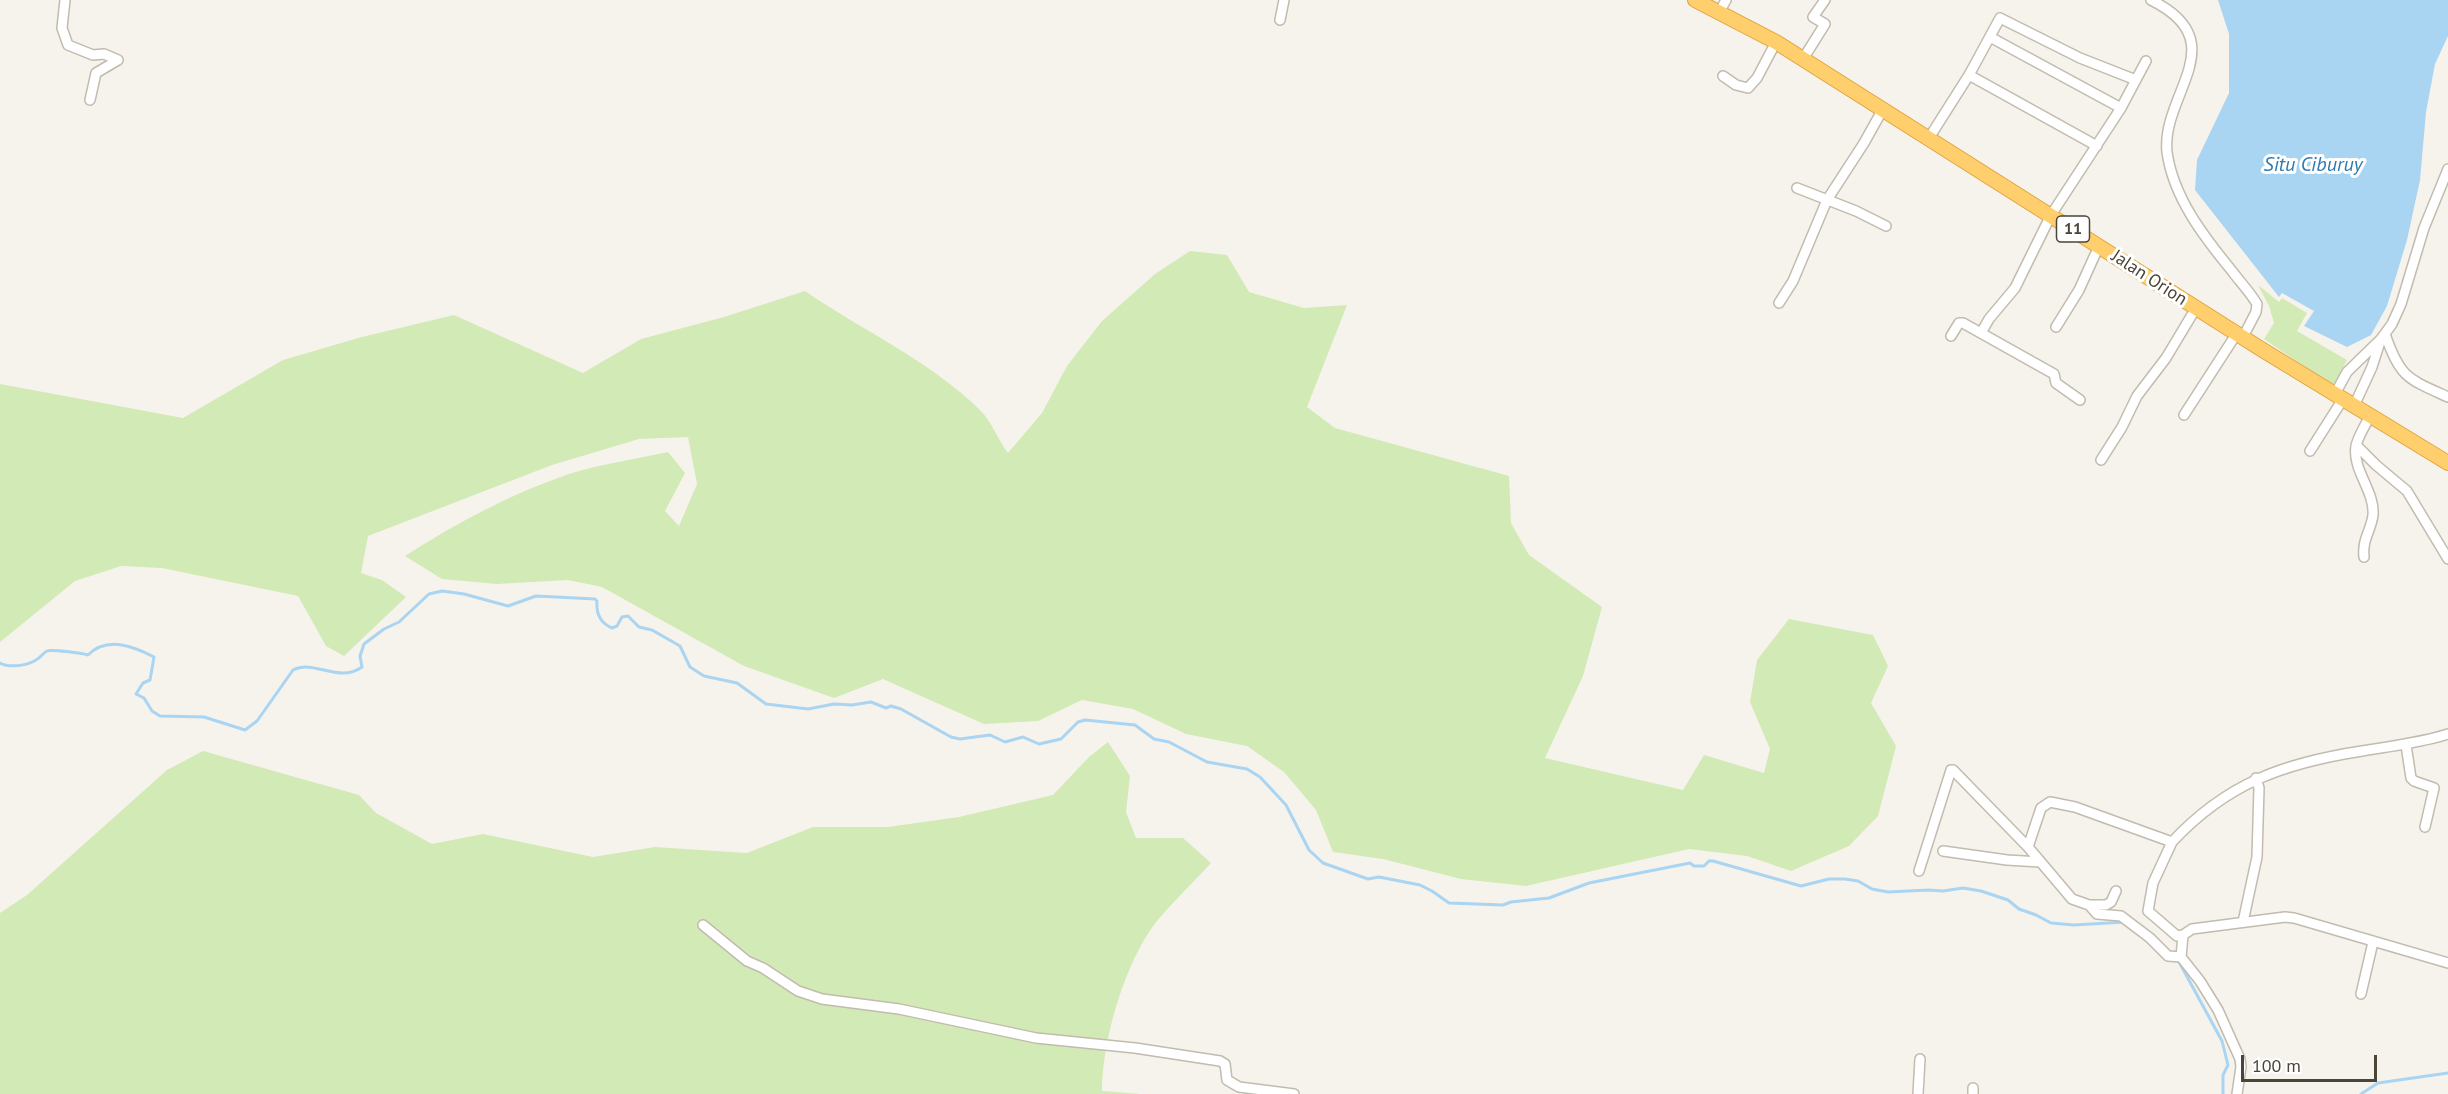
<!DOCTYPE html>
<style>
body{margin:0}
#map{position:relative;width:2448px;height:1094px;overflow:hidden;background:#f6f3ec;font-family:"PT Sans",sans-serif}
canvas{display:block}
.scale{position:absolute;left:2241px;top:1055px;width:136px;height:27px;box-sizing:border-box;border:3px solid #4b4439;border-top:0;padding-left:8px;font-size:18px;line-height:21px;white-space:nowrap;color:#4b4439;-webkit-text-stroke:4px #fff;paint-order:stroke}
</style>
<div id="map">
<canvas width="2448" height="1094"></canvas>
<div class="scale">100 m</div>
</div>
<script>
const ctx = document.querySelector('canvas').getContext('2d');
ctx.lineJoin = 'round';
function fillPath(path, color) {
  ctx.fillStyle = color;
  ctx.fill(path, 'evenodd');
}
function stroke(path, color, width, dash) {
  ctx.strokeStyle = color;
  ctx.lineWidth = width;
  ctx.lineCap = dash ? 'butt' : 'round';
  ctx.setLineDash(dash || []);
  ctx.stroke(path);
}
function write(font, color, halo, rows, align = 'center') {
  ctx.font = font + ' "PT Sans",sans-serif';
  ctx.lineWidth = 6;
  ctx.setLineDash([]);
  ctx.textBaseline = 'middle';
  ctx.strokeStyle = halo;
  ctx.fillStyle = color;
  for (const [text, x, y, turn = 0] of rows) {
    ctx.save();
    ctx.translate(x, y);
    ctx.rotate((+turn || 0) * Math.PI / 180);
    ctx.textAlign = isNaN(turn) ? turn : align;
    if (halo) ctx.strokeText(text, 0, 0);
    ctx.fillText(text, 0, 0);
    ctx.restore();
  }
}
fillPath(new Path2D(`
 M 1190,251 L 1227,255 L 1249,292 L 1304,308 L 1347,305 L 1307,407 L 1335,428 L 1509,476 L 1511,523 L 1529,555 L 1602,607 L 1583,676 L 1545,758 L 1683,790 L 1704,755 L 1764,773 L 1770,749 L 1750,702 L 1757,660 L 1789,619 L 1873,635 L 1888,666 L 1871,703 L 1896,746 L 1878,816 L 1849,846 L 1791,871 L 1747,856 L 1689,849 L 1526,886 L 1461,879 L 1383,859 L 1333,852 L 1316,810 L 1284,772 L 1247,746 L 1186,734 L 1133,709 L 1082,700 L 1038,721 L 984,724 L 883,679 L 834,698 L 744,666 L 602,587 L 568,580 L 497,584 L 442,579 L 405,556 C 457,523 510,494 569,474 C 601,464 636,459 668,452 L 685,473 L 665,511 L 679,526 L 697,484 L 688,437 L 639,439 L 552,465 L 368,536 L 361,573 L 382,580 L 406,597 L 344,656 L 326,646 L 298,596 L 162,568 L 121,566 L 75,581 L 0,642 L 0,384 L 183,418 L 283,360 L 362,337 L 454,315 L 583,373 L 641,339 L 724,317 L 805,291 C 863,331 929,360 980,410 C 992,422 998,440 1008,453 L 1042,413 L 1067,366 L 1102,321 L 1155,274 Z
 M 2258,285 L 2279,302 L 2282,298 L 2307,313 L 2297,331 L 2347,360 L 2333,386 L 2264,339 L 2274,323 L 2269,306 Z
 M 1108,742 L 1130,776 L 1126,812 L 1136,838 L 1183,838 L 1211,863 C 1193,883 1163,911 1149,932 C 1122,973 1102,1043 1102,1091 L 1141,1094 L 0,1094 L 0,913 L 27,895 L 167,770 L 203,751 L 359,795 L 376,813 L 432,844 L 483,834 L 593,857 L 655,847 L 747,853 L 813,827 L 888,827 L 959,817 L 1053,795 L 1089,757 Z`), '#d2eab5');
fillPath(new Path2D(`
 M 2218,0 L 2448,0 L 2448,36 L 2435,64 L 2426,112 L 2420,180 L 2407,240 L 2387,306 L 2371,335 L 2347,347 L 2304,326 L 2314,311 L 2282,293 L 2279,297 L 2195,190 L 2197,160 L 2229,93 L 2229,34 Z`), '#a9d4f2');
stroke(new Path2D(`
 M 0,663 C 9,668 27,666 36,660 C 40,658 43,653 47,651 C 51,649 82,653 88,655 C 107,636 133,646 154,657 L 150,680 L 143,683 L 136,694 L 144,698 L 152,711 L 160,716 L 204,717 L 245,730 L 257,721 L 293,670 C 315,659 338,684 362,667 L 360,656 L 364,644 L 384,629 L 399,622 L 429,594 L 442,591 L 464,594 L 508,606 L 536,596 L 595,599 L 597,601 C 596,613 600,623 612,628 L 617,626 L 622,617 L 628,616 L 639,627 L 652,630 L 680,646 L 690,667 L 704,676 L 737,683 L 766,704 L 808,709 L 834,704 L 852,705 L 871,702 L 886,708 L 891,706 L 901,709 L 951,737 L 960,739 L 990,735 L 1005,742 L 1023,737 L 1039,744 L 1061,739 L 1078,722 L 1085,720 L 1135,725 L 1154,739 L 1169,742 L 1207,762 L 1247,769 L 1260,777 L 1286,805 L 1309,850 L 1323,863 L 1368,879 L 1379,877 L 1420,885 L 1432,891 L 1449,903 L 1503,905 L 1511,902 L 1549,898 L 1589,883 L 1690,863 L 1694,866 L 1704,866 L 1709,861 L 1713,861 L 1801,886 L 1829,879 L 1845,879 L 1858,881 L 1872,889 L 1888,892 L 1929,890 L 1943,891 L 1963,888 L 1981,891 L 2008,900 L 2019,909 L 2036,915 L 2051,923 L 2074,925 L 2125,922
 M 2178,960 L 2222,1041 L 2228,1065 L 2223,1075 L 2223,1094
 M 2361,1094 L 2378,1083 L 2448,1073`), '#a9d4f2', 3);
const minor = new Path2D(`
 M 65,0 L 62,28 L 68,45 L 93,55 L 104,54 L 118,60
 M 2151,0 C 2236,42 2161,94 2167,152 C 2173,197 2204,237 2232,271 C 2240,282 2250,292 2257,304 L 2256,312 L 2243,337
 M 1720,11 L 1726,0
 M 1280,20 L 1284,0
 M 1990,37 L 2121,108
 M 1803,59 L 1825,24 L 1813,17 L 1825,0
 M 1969,75 L 2097,146
 M 1723,76 L 1736,85 L 1748,88 L 1757,78 L 1776,42
 M 90,100 L 96,73 L 118,60
 M 1929,138 L 1969,75 L 2000,18 L 2080,58 L 2136,80
 M 1797,188 L 1856,211 L 1886,226
 M 1779,303 L 1793,281 L 1827,200 L 1864,143 L 1883,109
 M 2056,327 L 2079,290 L 2099,246
 M 1981,333 L 1989,319 L 2015,288 L 2051,215 L 2121,108 L 2146,61
 M 2385,334 C 2400,378 2408,379 2448,397
 M 1951,336 L 1959,323 L 1963,323 L 2054,374 L 2056,383 L 2080,400
 M 2335,394 L 2347,372 L 2381,339 L 2392,324 L 2401,304 L 2424,228 L 2448,169
 M 2354,406 L 2372,367 L 2380,342
 M 2184,415 L 2237,333
 M 2356,445 L 2376,465 L 2407,491 L 2448,559
 M 2310,451 L 2343,399
 M 2101,460 L 2122,427 L 2137,396 L 2166,358 L 2196,308
 M 2364,557 C 2362,539 2371,531 2373,515 C 2375,491 2352,470 2356,446 C 2358,436 2366,425 2370,415
 M 2406,745 L 2411,778 L 2414,781 L 2434,788 L 2425,827
 M 2172,842 L 2153,883 L 2148,911 L 2177,936 L 2183,935
 M 2028,847 L 2041,808 L 2050,802 L 2075,807 L 2172,842 C 2227,783 2284,763 2362,751 C 2392,746 2420,743 2448,734
 M 1943,851 L 2007,860 L 2040,862
 M 1919,871 L 1951,770 L 1953,770 L 2028,847 L 2072,899 L 2089,905 L 2106,905 L 2111,902 L 2116,891
 M 2089,905 L 2097,914 L 2121,916 L 2150,938 L 2168,956 L 2181,957
 M 2243,922 L 2257,857 L 2259,788 L 2256,778
 M 703,925 L 747,961 L 763,968 L 798,991 L 822,999 L 899,1009 L 1036,1038 L 1135,1048 L 1220,1061 L 1225,1064 L 1227,1080 L 1239,1087 L 1294,1094
 M 2361,994 L 2373,942
 M 1918,1094 L 1920,1059
 M 1973,1094 L 1973,1088
 M 2237,1094 L 2241,1067 L 2240,1059 L 2218,1010 L 2200,981 L 2181,957 L 2183,935 L 2192,929 L 2285,917 L 2294,918 L 2448,963`);
const highway = new Path2D(`
 M 1695,0 L 1776,42 L 2261,349 L 2448,463`);
stroke(minor, '#c2bbae', 12);
stroke(highway, '#e0a43c', 16);
stroke(minor, '#fff', 9);
stroke(highway, '#ffcf6e', 14);
for (const [x, y, w] of [
 [2073,229,33]
]) {
  const box = new Path2D();
  box.roundRect(x - w / 2, y - 13, w, 26, 4.5);
  ctx.fillStyle = '#fff';
  ctx.fill(box);
  stroke(box, '#4b4439', 1.5);
}
write('bold 16px', '#4b4439', null, [
 ["11",2073,229]
]);
write('18px', '#4b4439', '#fff', [
 ["Jalan Orion",2149,278,33]
]);
write('italic 20px', '#2e7ab2', '#fff', [
 ["Situ Ciburuy",2313,165]
]);
</script>
